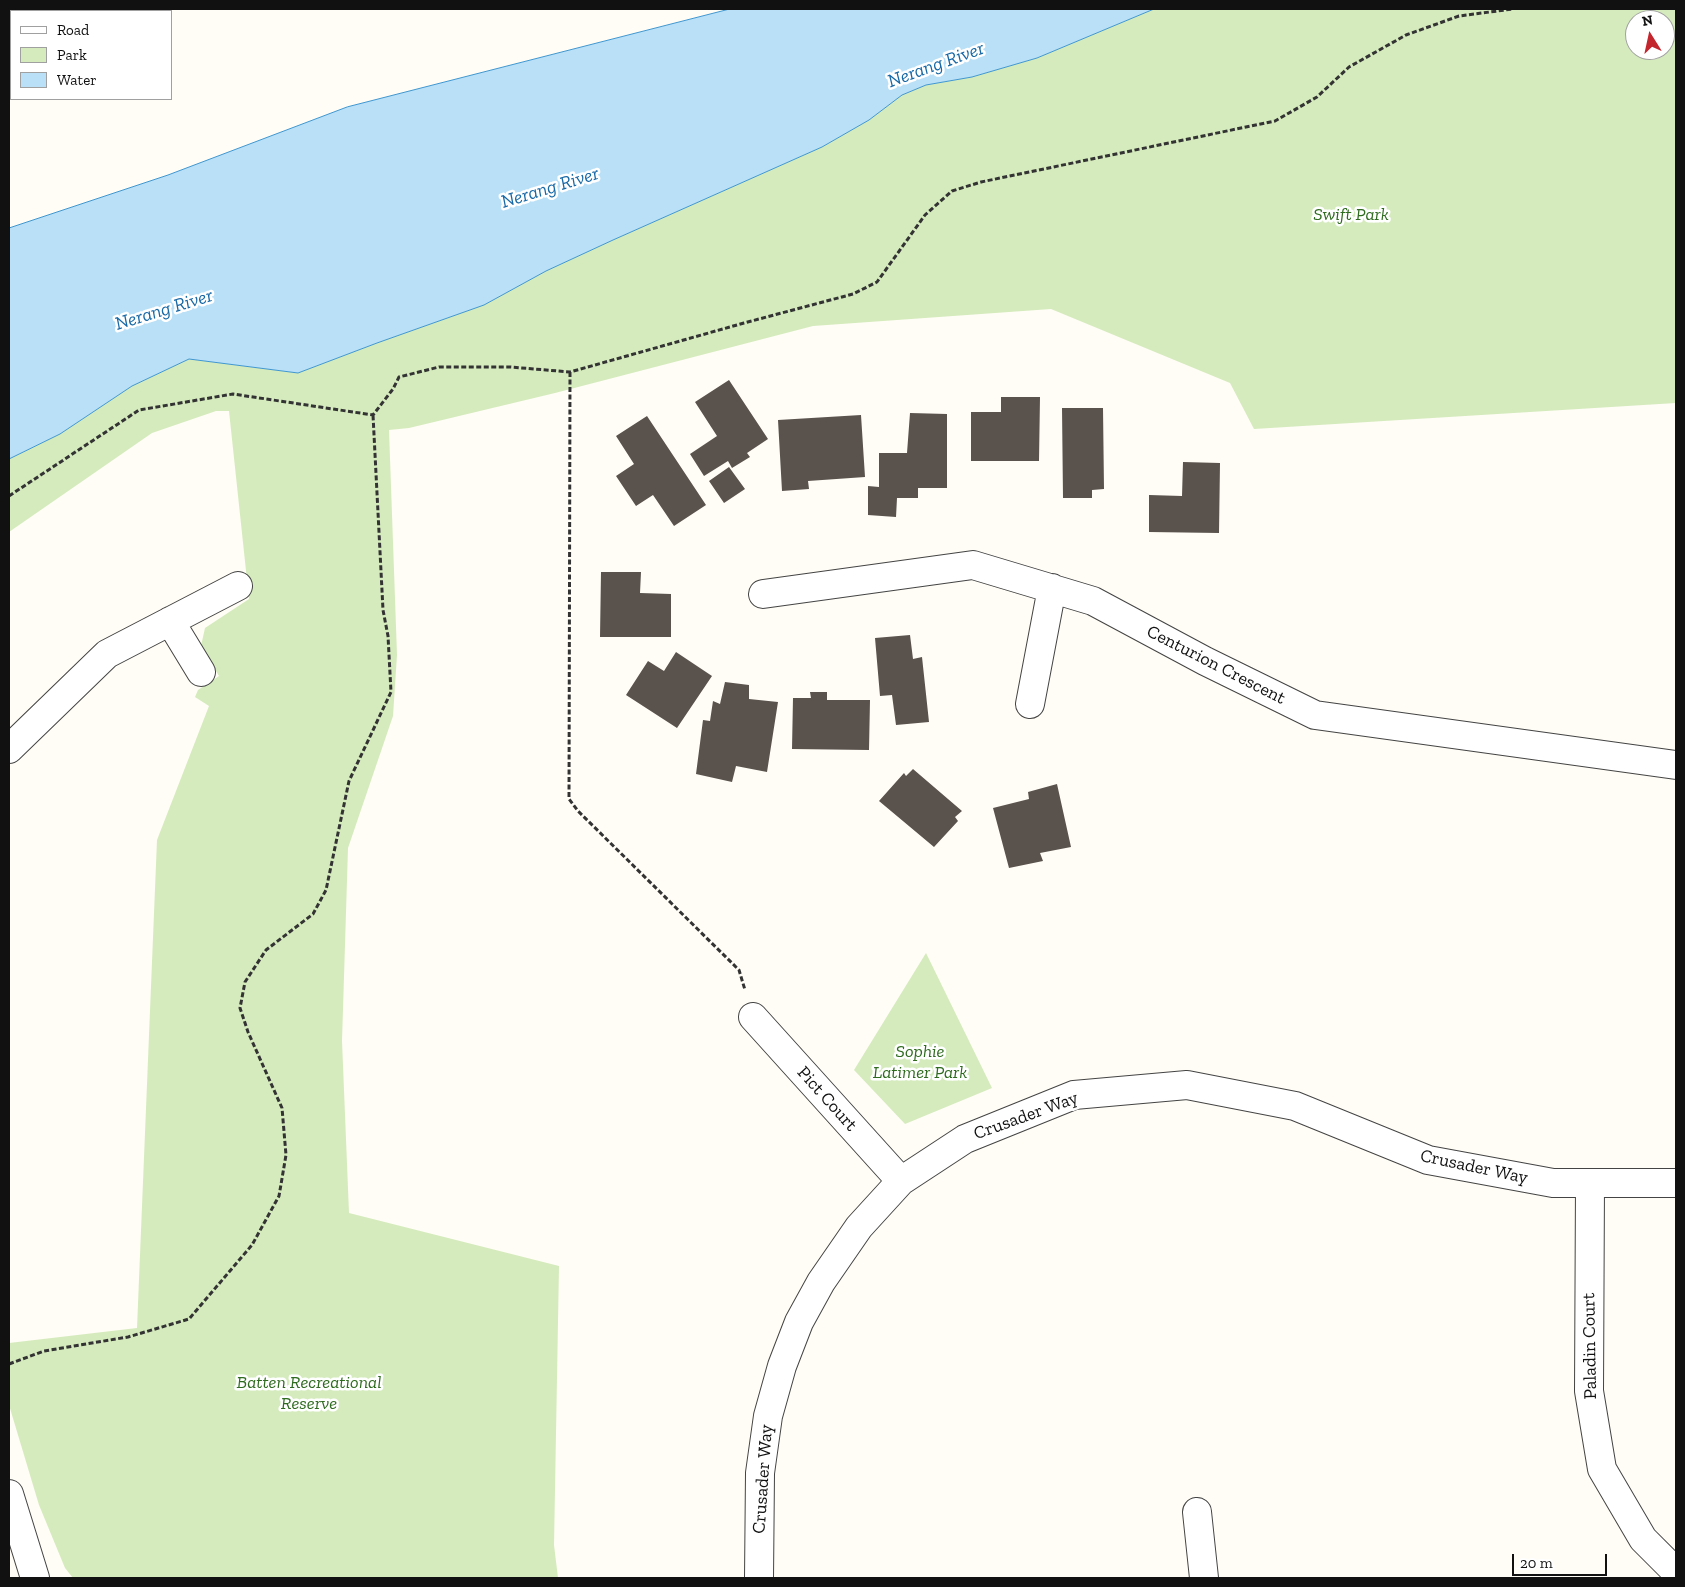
<!DOCTYPE html>
<style>
body{margin:0}
#map{position:relative;width:1685px;height:1587px;overflow:hidden;background:#fffdf5;font-family:"Zilla Slab",serif}
canvas{display:block}
.frame{position:absolute;inset:0;border:10px solid #111;pointer-events:none}
.legend{position:absolute;left:10px;top:10px;width:162px;height:90px;box-sizing:border-box;background:#fff;border:1px solid #a0a0a0;margin:0;padding:6px 9px;list-style:none;font-size:15px;color:#111}
.legend li{display:flex;align-items:center;gap:10px;height:25px}
.legend b{width:25px;border:1px solid #a0a0a0}
.north{position:absolute;left:1625px;top:10px;width:50px;height:50px;box-sizing:border-box;background:#fff;border:1px solid #a0a0a0;border-radius:50%;rotate:350deg;font-size:14px;font-weight:700;line-height:20px;text-align:center;color:#111}
.north::after{content:'';display:block;margin:auto;width:18px;height:22px;background:#c4262e;clip-path:polygon(50% 0,100% 100%,50% 72%,0 100%)}
.scale{position:absolute;left:1512px;top:1554px;width:95px;height:22px;box-sizing:border-box;border:2px solid #111;border-top:0;padding-left:6px;font-size:15px;line-height:18px;white-space:nowrap;color:#111;-webkit-text-stroke:4px #fff;paint-order:stroke}
</style>
<div id="map">
<canvas width="1685" height="1587"></canvas>
<div class="frame"></div>
<ul class="legend">
<li><b style="height:6px;background:#fff"></b>Road</li>
<li><b style="height:14px;background:#d5ebbd"></b>Park</li>
<li><b style="height:14px;background:#b9e0f7"></b>Water</li>
</ul>
<div class="north">N</div>
<div class="scale">20 m</div>
</div>
<script>
const ctx = document.querySelector('canvas').getContext('2d');
ctx.lineJoin = 'round';
function fillPath(path, color) {
  ctx.fillStyle = color;
  ctx.fill(path, 'evenodd');
}
function stroke(path, color, width, dash) {
  ctx.strokeStyle = color;
  ctx.lineWidth = width;
  ctx.lineCap = dash ? 'butt' : 'round';
  ctx.setLineDash(dash || []);
  ctx.stroke(path);
}
function write(font, color, halo, rows, align = 'center') {
  ctx.font = font + ' "Zilla Slab",serif';
  ctx.lineWidth = 5;
  ctx.setLineDash([]);
  ctx.textBaseline = 'middle';
  ctx.strokeStyle = halo;
  ctx.fillStyle = color;
  for (const [text, x, y, turn = 0] of rows) {
    ctx.save();
    ctx.translate(x, y);
    ctx.rotate((+turn || 0) * Math.PI / 180);
    ctx.textAlign = isNaN(turn) ? turn : align;
    if (halo) ctx.strokeText(text, 0, 0);
    ctx.fillText(text, 0, 0);
    ctx.restore();
  }
}
fillPath(new Path2D(`
 M 1154,9 L 1676,9 L 1676,403 L 1254,429 L 1230,383 L 1051,309 L 813,326 L 555,393 L 409,428 L 389,430 L 397,655 L 393,716 L 348,848 L 342,1041 L 349,1213 L 559,1266 L 554,1545 L 558,1578 L 73,1578 L 65,1568 L 39,1505 L 9,1405 L 9,1343 L 137,1328 L 157,840 L 209,706 L 195,697 L 198,690 L 219,676 L 201,646 L 205,628 L 249,599 L 229,411 L 216,411 L 152,433 L 9,532 L 9,459 L 60,434 L 132,386 L 189,359 L 298,373 L 377,343 L 484,305 L 546,271 L 613,240 L 822,147 L 869,120 L 902,95 L 926,85 L 972,77 L 1037,58 ZM 1635,20 L 1665,20 L 1665,50 L 1635,50 Z
 M 926,953 L 992,1088 L 905,1124 L 854,1070 Z`), '#d5ebbd');
const water = new Path2D(`
 M 730,9 L 1154,9 L 1037,58 L 972,77 L 926,85 L 902,95 L 869,120 L 822,147 L 613,240 L 546,271 L 484,305 L 377,343 L 298,373 L 189,359 L 132,386 L 60,434 L 9,459 L 9,228 L 168,175 L 347,107 Z`);
fillPath(water, '#b9e0f7');
stroke(water, '#3f96cf', 1);
fillPath(new Path2D(`
 M 729,380 L 768,439 L 747,453 L 750,457 L 732,468 L 728,461 L 704,476 L 690,454 L 717,436 L 695,402 Z
 M 1001,397 L 1040,397 L 1039,461 L 971,461 L 971,412 L 1001,412 Z
 M 1062,408 L 1103,408 L 1104,489 L 1092,490 L 1092,498 L 1063,498 Z
 M 910,413 L 947,414 L 947,488 L 918,488 L 918,498 L 897,498 L 896,517 L 868,515 L 868,486 L 879,487 L 879,453 L 907,453 Z
 M 861,415 L 865,477 L 808,481 L 809,489 L 782,491 L 778,420 Z
 M 647,416 L 706,505 L 674,526 L 653,495 L 636,506 L 616,476 L 634,464 L 616,436 Z
 M 1183,462 L 1220,463 L 1219,533 L 1149,532 L 1149,495 L 1182,496 Z
 M 729,467 L 745,489 L 724,503 L 709,481 Z
 M 601,572 L 641,572 L 640,593 L 671,594 L 671,637 L 600,637 Z
 M 910,635 L 913,659 L 922,657 L 929,722 L 896,725 L 892,695 L 880,696 L 875,638 Z
 M 676,652 L 712,676 L 677,728 L 626,695 L 648,661 L 664,671 Z
 M 725,682 L 749,685 L 749,699 L 778,702 L 767,772 L 736,766 L 732,782 L 696,774 L 703,720 L 710,721 L 713,701 L 720,704 Z
 M 810,692 L 827,692 L 827,700 L 870,700 L 869,750 L 792,749 L 793,698 L 811,698 Z
 M 913,769 L 962,811 L 955,817 L 958,821 L 934,847 L 879,801 L 904,773 L 906,776 Z
 M 1057,784 L 1071,847 L 1040,853 L 1043,861 L 1009,868 L 993,808 L 1029,799 L 1028,792 Z`), '#5a524d');
const minor = new Path2D(`
 M 763,594 L 973,565 L 1093,601 L 1205,661 L 1315,715 L 1676,765
 M 170,621 L 201,672
 M 1030,704 L 1052,588
 M 9,749 L 107,654 L 238,586
 M 753,1017 L 901,1181
 M 1590,1184 L 1589,1391 L 1602,1469 L 1643,1539 L 1676,1572
 M 9,1494 L 35,1578
 M 1197,1512 L 1204,1578
 M 759,1578 L 760,1473 L 768,1416 L 782,1366 L 799,1322 L 821,1282 L 859,1227 L 901,1181 L 965,1139 L 1074,1095 L 1187,1085 L 1295,1106 L 1428,1160 L 1553,1183 L 1676,1183`);
stroke(minor, '#444', 30);
stroke(new Path2D(`
 M 570,372 L 569,799 L 578,811 L 739,970 L 745,990
 M 9,496 L 139,410 L 233,394 L 373,415 L 393,389 L 399,377 L 439,367 L 510,367 L 570,372 L 744,323 L 853,294 L 877,282 L 925,215 L 952,191 L 981,182 L 1275,121 L 1317,97 L 1349,67 L 1406,35 L 1459,16 L 1513,9
 M 9,1364 L 44,1351 L 128,1337 L 189,1319 L 252,1245 L 279,1196 L 286,1155 L 282,1108 L 248,1032 L 240,1008 L 245,982 L 266,950 L 313,914 L 326,890 L 349,781 L 391,692 L 388,636 L 383,610 L 373,415`), '#333', 3, [5, 2.5]);
stroke(minor, '#fff', 28);
write('italic 18px', '#2f6b1f', '#fff', [
 ["Swift Park",1351,215],
 ["Sophie",920,1052],
 ["Latimer Park",920,1073],
 ["Batten Recreational",309,1383],
 ["Reserve",309,1404]
]);
write('18px', '#111', '#fff', [
 ["Centurion Crescent",1216,665,27],
 ["Pict Court",827,1099,48],
 ["Crusader Way",1026,1116,-20],
 ["Crusader Way",1474,1167,12],
 ["Paladin Court",1590,1346,-91],
 ["Crusader Way",763,1479,-86]
]);
write('italic 19px', '#1768a6', '#fff', [
 ["Nerang River",936,65,-20],
 ["Nerang River",550,188,-17],
 ["Nerang River",164,310,-17]
]);
</script>
